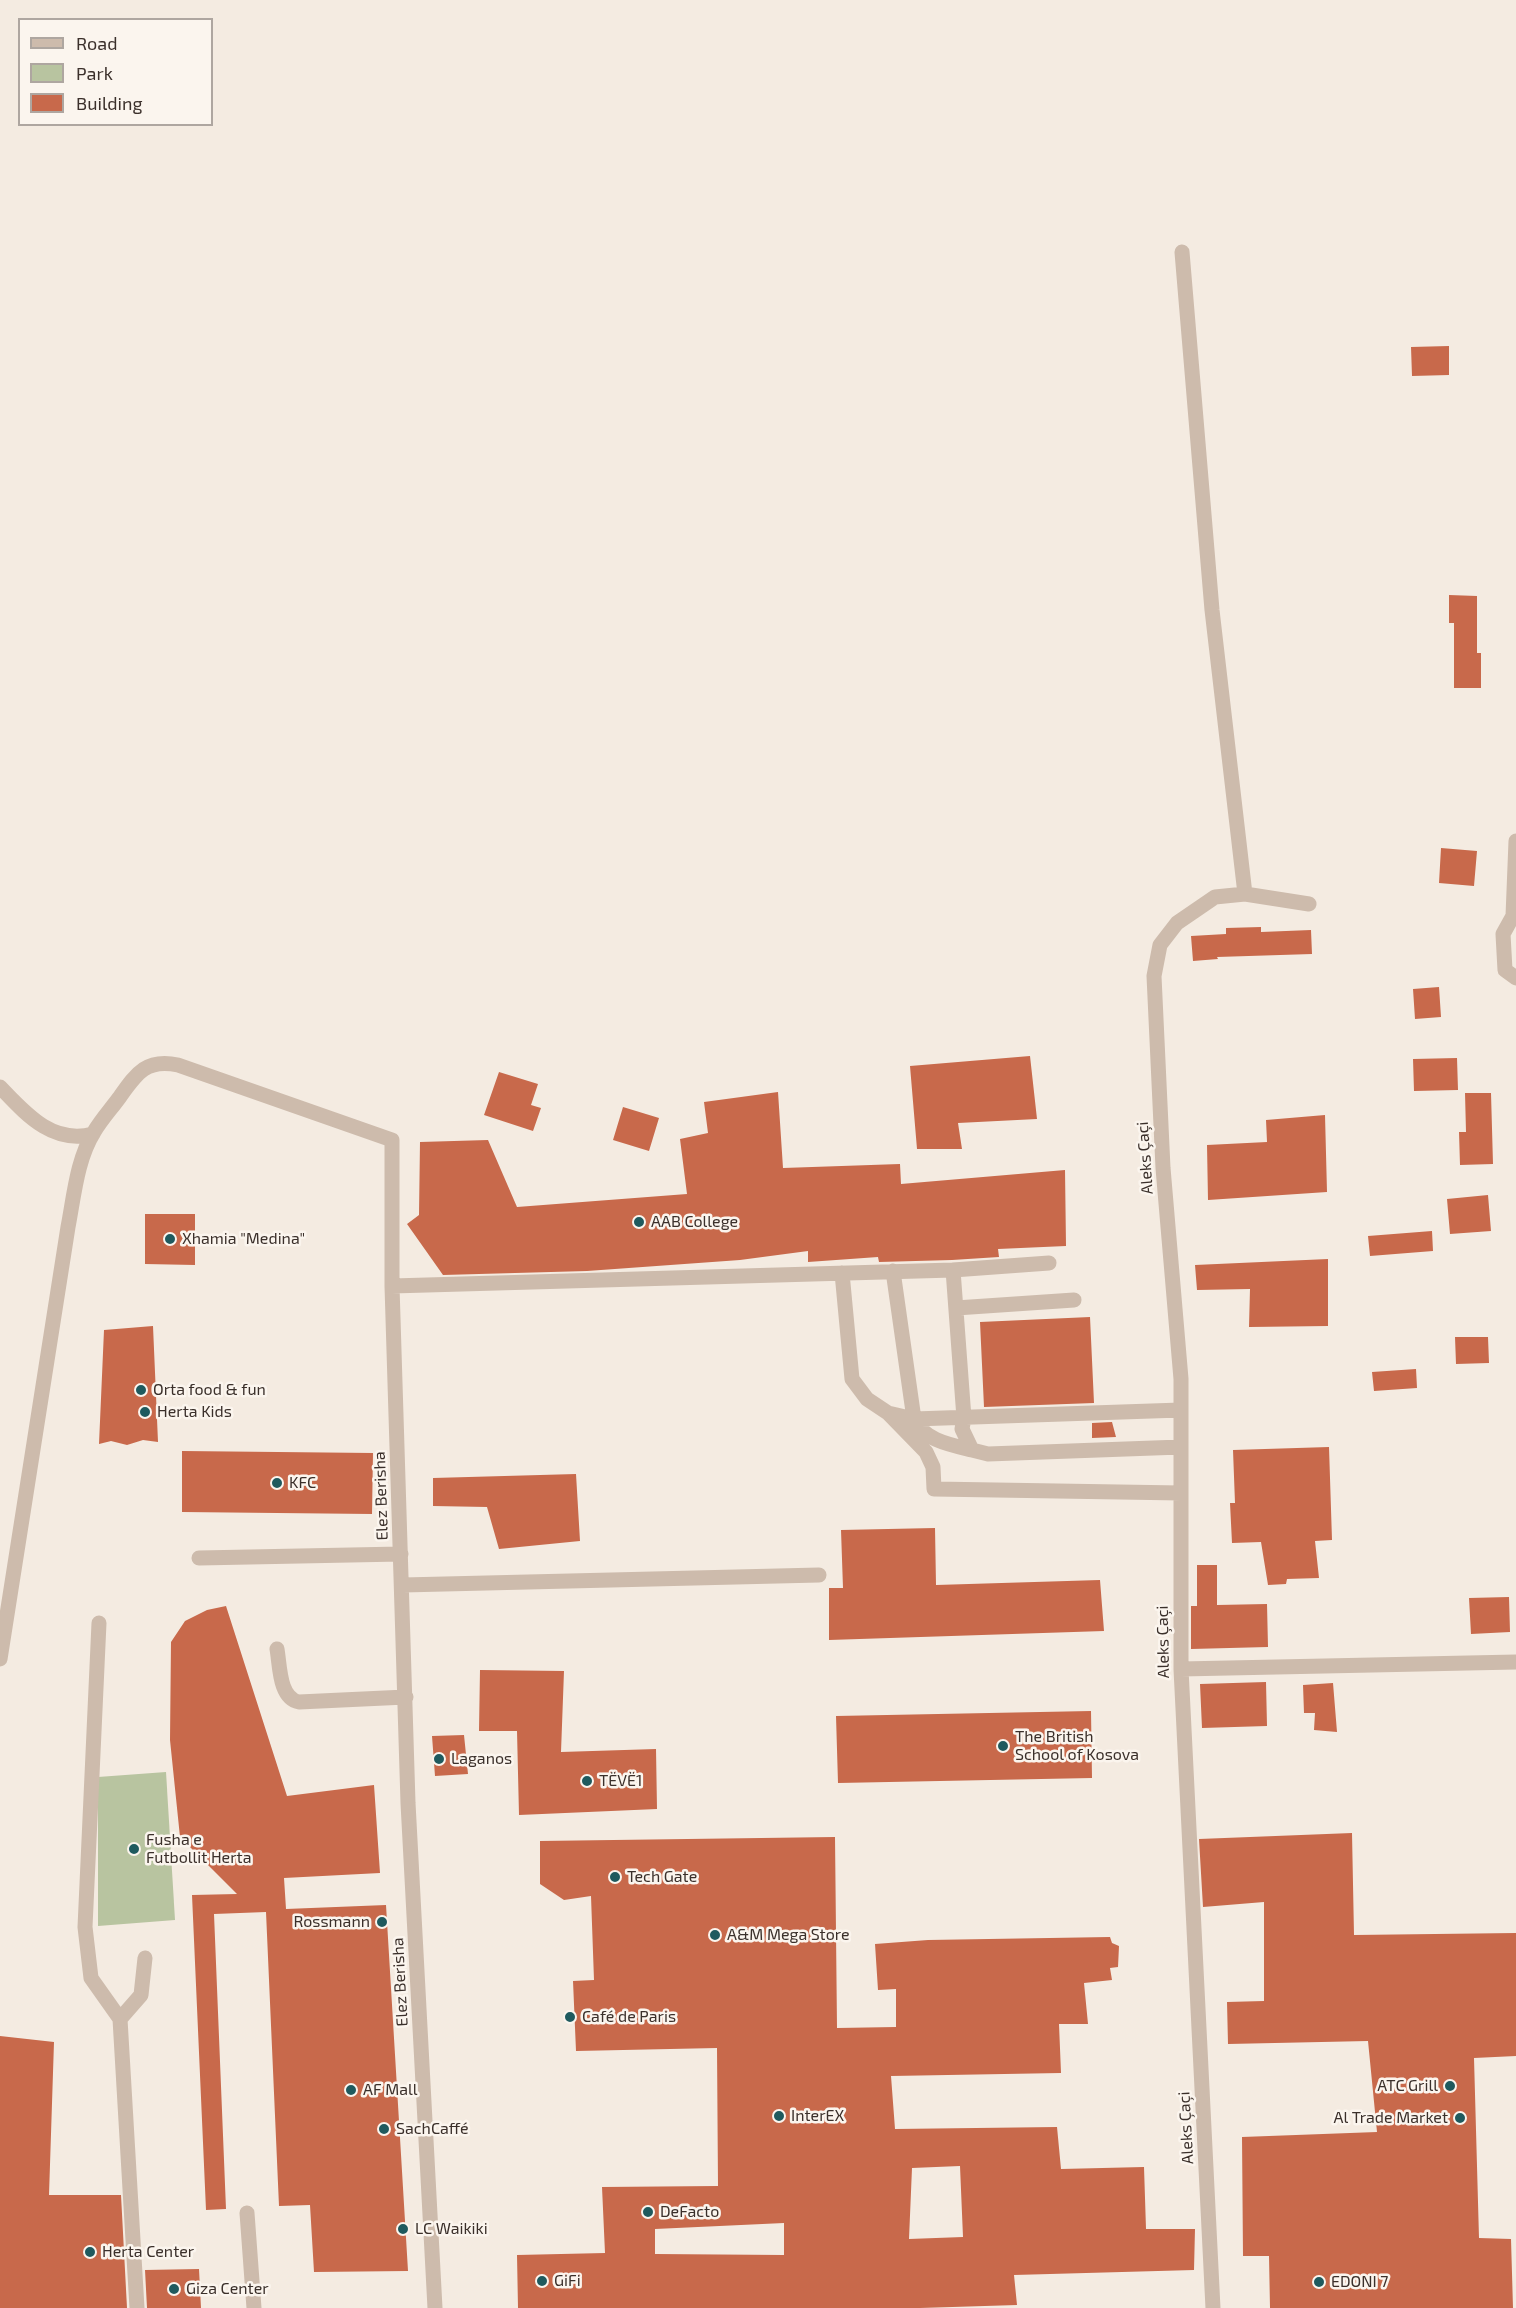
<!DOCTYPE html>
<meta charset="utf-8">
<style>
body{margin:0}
#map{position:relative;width:1516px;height:2308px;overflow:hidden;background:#f4ebe1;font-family:"Exo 2",sans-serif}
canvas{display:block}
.legend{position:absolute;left:18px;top:18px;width:195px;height:108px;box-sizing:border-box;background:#fbf5ee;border:2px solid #aea6a0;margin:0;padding:8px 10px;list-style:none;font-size:18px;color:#3b302b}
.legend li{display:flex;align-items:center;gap:12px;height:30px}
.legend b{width:30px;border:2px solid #aea6a0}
</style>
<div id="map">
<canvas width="1516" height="2308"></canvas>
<ul class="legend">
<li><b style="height:8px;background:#cdbbac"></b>Road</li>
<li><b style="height:16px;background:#b8c4a0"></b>Park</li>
<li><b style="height:16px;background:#c8694b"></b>Building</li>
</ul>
</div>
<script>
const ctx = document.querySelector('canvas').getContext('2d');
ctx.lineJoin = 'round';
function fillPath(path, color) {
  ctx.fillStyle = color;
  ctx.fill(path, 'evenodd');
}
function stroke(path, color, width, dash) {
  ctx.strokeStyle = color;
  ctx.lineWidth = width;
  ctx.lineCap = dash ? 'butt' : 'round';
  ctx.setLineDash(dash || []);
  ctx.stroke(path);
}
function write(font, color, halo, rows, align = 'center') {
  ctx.font = font + ' "Exo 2",sans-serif';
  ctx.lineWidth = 5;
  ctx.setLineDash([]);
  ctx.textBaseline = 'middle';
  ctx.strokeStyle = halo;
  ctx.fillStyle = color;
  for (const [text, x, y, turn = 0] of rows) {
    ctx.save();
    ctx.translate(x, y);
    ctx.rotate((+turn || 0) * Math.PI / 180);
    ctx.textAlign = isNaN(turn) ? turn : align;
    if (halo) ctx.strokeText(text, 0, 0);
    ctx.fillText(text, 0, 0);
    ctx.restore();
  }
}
fillPath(new Path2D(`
 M 166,1772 L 175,1920 L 98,1926 L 98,1777 Z`), '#b8c4a0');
fillPath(new Path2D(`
 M 1449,346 L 1449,375 L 1412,376 L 1411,347 Z
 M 1449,595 L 1477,596 L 1477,653 L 1481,653 L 1481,688 L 1454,688 L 1454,623 L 1449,623 Z
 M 1441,848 L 1477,851 L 1474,886 L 1439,883 Z
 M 1261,927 L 1261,932 L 1311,930 L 1312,954 L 1217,957 L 1218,959 L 1193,961 L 1191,936 L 1226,934 L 1226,928 Z
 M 1439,987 L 1441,1017 L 1415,1019 L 1413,989 Z
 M 1030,1056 L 1037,1119 L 958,1123 L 962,1149 L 917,1149 L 910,1066 Z
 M 1457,1058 L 1458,1090 L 1414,1091 L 1413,1059 Z
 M 499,1072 L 538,1084 L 531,1105 L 541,1108 L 533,1131 L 484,1115 Z
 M 778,1092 L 783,1168 L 900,1164 L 901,1184 L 1065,1170 L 1066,1246 L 998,1249 L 999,1257 L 952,1260 L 879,1262 L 878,1257 L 808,1262 L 808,1251 L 740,1260 L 587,1271 L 443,1275 L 407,1224 L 419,1215 L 420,1142 L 488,1140 L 517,1207 L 687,1194 L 680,1139 L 708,1133 L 704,1102 Z
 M 1465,1093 L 1491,1093 L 1493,1164 L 1460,1165 L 1459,1132 L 1466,1132 Z
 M 623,1107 L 659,1118 L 649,1151 L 613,1140 Z
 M 1325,1115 L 1327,1192 L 1208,1200 L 1207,1145 L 1267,1142 L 1266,1120 Z
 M 1488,1195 L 1491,1231 L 1450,1234 L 1447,1199 Z
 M 145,1214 L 195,1214 L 195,1265 L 145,1264 Z
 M 1432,1231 L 1433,1251 L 1370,1256 L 1368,1236 Z
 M 1328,1259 L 1328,1326 L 1249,1327 L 1250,1289 L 1197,1290 L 1195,1265 Z
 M 1090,1317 L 1094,1403 L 984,1407 L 980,1322 Z
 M 153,1326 L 158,1442 L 143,1440 L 127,1445 L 111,1441 L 99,1444 L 104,1330 Z
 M 1455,1337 L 1488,1337 L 1489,1363 L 1456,1364 Z
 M 1416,1369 L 1417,1388 L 1374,1391 L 1372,1372 Z
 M 1112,1422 L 1116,1437 L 1092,1438 L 1092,1423 Z
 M 1329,1447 L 1332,1540 L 1315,1541 L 1319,1578 L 1287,1579 L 1286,1584 L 1268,1585 L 1261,1542 L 1232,1543 L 1230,1503 L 1235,1503 L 1233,1450 Z
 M 182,1451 L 373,1453 L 372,1514 L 182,1512 Z
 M 576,1474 L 580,1541 L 499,1549 L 487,1507 L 433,1506 L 433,1478 Z
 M 935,1528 L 936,1585 L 1100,1580 L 1104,1631 L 829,1640 L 829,1588 L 843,1588 L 841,1530 Z
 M 1197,1565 L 1217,1565 L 1217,1605 L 1267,1604 L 1268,1647 L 1191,1649 L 1191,1606 L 1197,1606 Z
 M 1509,1597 L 1510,1632 L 1471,1634 L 1469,1598 Z
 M 226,1606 L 287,1796 L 374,1785 L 380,1873 L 284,1878 L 286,1909 L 386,1905 L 408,2271 L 314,2272 L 310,2205 L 279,2206 L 266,1912 L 214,1914 L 226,2209 L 206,2210 L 192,1895 L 237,1894 L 180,1837 L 170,1740 L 171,1642 L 185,1621 L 207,1610 Z
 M 480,1670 L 564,1671 L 561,1752 L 656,1749 L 657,1809 L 519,1815 L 517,1731 L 479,1731 Z
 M 1266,1682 L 1267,1726 L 1202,1728 L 1200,1684 Z
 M 1333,1683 L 1337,1732 L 1314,1730 L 1315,1713 L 1304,1713 L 1303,1685 Z
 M 1091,1711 L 1092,1778 L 838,1783 L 836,1716 Z
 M 464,1735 L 468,1774 L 435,1776 L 432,1736 Z
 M 1352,1833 L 1354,1935 L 1516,1933 L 1516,2056 L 1474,2058 L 1479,2238 L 1511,2239 L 1513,2308 L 1270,2308 L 1269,2256 L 1243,2256 L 1242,2137 L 1377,2132 L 1368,2041 L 1228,2044 L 1227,2002 L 1264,2001 L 1264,1902 L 1203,1907 L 1199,1839 Z
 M 835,1837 L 837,2028 L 896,2027 L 896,1989 L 878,1990 L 875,1944 L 928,1940 L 1110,1937 L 1112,1943 L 1119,1946 L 1118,1967 L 1110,1968 L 1112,1980 L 1084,1983 L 1088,2024 L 1059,2024 L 1061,2073 L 891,2076 L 895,2129 L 1057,2127 L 1061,2169 L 1144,2167 L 1146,2229 L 1195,2229 L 1194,2270 L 1014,2275 L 1017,2305 L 920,2308 L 518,2308 L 517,2255 L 605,2253 L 602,2187 L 718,2186 L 717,2048 L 576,2051 L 573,1981 L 594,1980 L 591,1896 L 564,1900 L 540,1884 L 540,1841 ZM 960,2166 L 963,2237 L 909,2239 L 912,2168 ZM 784,2223 L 784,2255 L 655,2254 L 655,2229 Z
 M 0,2036 L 54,2042 L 49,2195 L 121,2195 L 127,2308 L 0,2308 Z
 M 199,2269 L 201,2308 L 147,2308 L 145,2270 Z`), '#c8694b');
stroke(new Path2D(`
 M 1182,252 L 1212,610 L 1245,894
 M 1516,841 L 1513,916 L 1503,934 L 1505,970 L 1516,978
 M 0,1087 C 25,1113 52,1145 93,1134
 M 953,1270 L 964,1418 L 962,1429 L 972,1450 L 988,1454 L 1181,1447
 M 893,1271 L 914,1419 C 923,1440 951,1445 972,1450
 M 842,1273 L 852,1379 L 867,1399 L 888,1413 L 914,1419 L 1181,1410
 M 392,1286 L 953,1270 L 1049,1263
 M 956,1308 L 1074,1300
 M 888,1413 L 926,1452 L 933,1467 L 934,1489 L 1181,1493
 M 199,1558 L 401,1554
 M 403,1585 L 819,1575
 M 99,1623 L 85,1927 L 91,1978 L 120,2019 L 137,2308
 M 277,1649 C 280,1666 279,1698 299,1702 L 406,1697
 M 0,1659 L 68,1227 C 74,1196 77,1159 94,1132 C 101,1120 111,1109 119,1098 C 136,1074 146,1058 178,1065 L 392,1140 L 392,1286 L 408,1803 L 435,2308
 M 1181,1669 L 1516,1662
 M 120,2019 L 141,1995 L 145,1958
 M 247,2213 L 254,2308
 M 1213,2308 L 1181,1669 L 1181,1379 L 1163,1168 L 1154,976 L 1160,945 L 1177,923 L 1215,897 L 1245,894 L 1309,904`), '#cdbbac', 15);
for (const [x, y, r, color] of [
 [639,1222,6,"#1f5a5e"],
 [170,1239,6,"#1f5a5e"],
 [141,1390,6,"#1f5a5e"],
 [145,1412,6,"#1f5a5e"],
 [277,1483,6,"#1f5a5e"],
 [1003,1746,6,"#1f5a5e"],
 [439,1759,6,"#1f5a5e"],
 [587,1781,6,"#1f5a5e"],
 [134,1849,6,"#1f5a5e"],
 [615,1877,6,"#1f5a5e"],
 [382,1922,6,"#1f5a5e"],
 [715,1935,6,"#1f5a5e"],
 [570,2017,6,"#1f5a5e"],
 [1450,2086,6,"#1f5a5e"],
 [351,2090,6,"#1f5a5e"],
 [779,2116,6,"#1f5a5e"],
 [1460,2118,6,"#1f5a5e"],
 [384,2129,6,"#1f5a5e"],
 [648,2212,6,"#1f5a5e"],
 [403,2229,6,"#1f5a5e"],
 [90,2252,6,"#1f5a5e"],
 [542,2281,6,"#1f5a5e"],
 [1319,2282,6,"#1f5a5e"],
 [174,2289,6,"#1f5a5e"]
]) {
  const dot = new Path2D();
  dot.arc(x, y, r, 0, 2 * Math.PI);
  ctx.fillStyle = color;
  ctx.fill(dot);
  stroke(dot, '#fbf5ee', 2);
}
write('16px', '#3b302b', '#fbf5ee', [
 ["Aleks Çaçi",1145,1158,-94],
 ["Elez Berisha",381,1496,-92],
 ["Aleks Çaçi",1163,1642,-91],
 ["Elez Berisha",400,1982,-93],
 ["Aleks Çaçi",1186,2128,-93]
]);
write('16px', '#3b302b', '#fbf5ee', [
 ["AAB College",651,1222],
 ["Xhamia \"Medina\"",182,1239],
 ["Orta food & fun",153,1390],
 ["Herta Kids",157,1412],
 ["KFC",289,1483],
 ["The British",1015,1737],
 ["School of Kosova",1015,1755],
 ["Laganos",451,1759],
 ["TËVË1",599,1781],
 ["Fusha e",146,1840],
 ["Futbollit Herta",146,1858],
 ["Tech Gate",627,1877],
 ["Rossmann",370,1922,"right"],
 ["A&M Mega Store",727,1935],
 ["Café de Paris",582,2017],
 ["ATC Grill",1438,2086,"right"],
 ["AF Mall",363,2090],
 ["InterEX",791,2116],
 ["Al Trade Market",1448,2118,"right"],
 ["SachCaffé",396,2129],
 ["DeFacto",660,2212],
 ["LC Waikiki",415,2229],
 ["Herta Center",102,2252],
 ["GiFi",554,2281],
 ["EDONI 7",1331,2282],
 ["Giza Center",186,2289]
], 'left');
</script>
